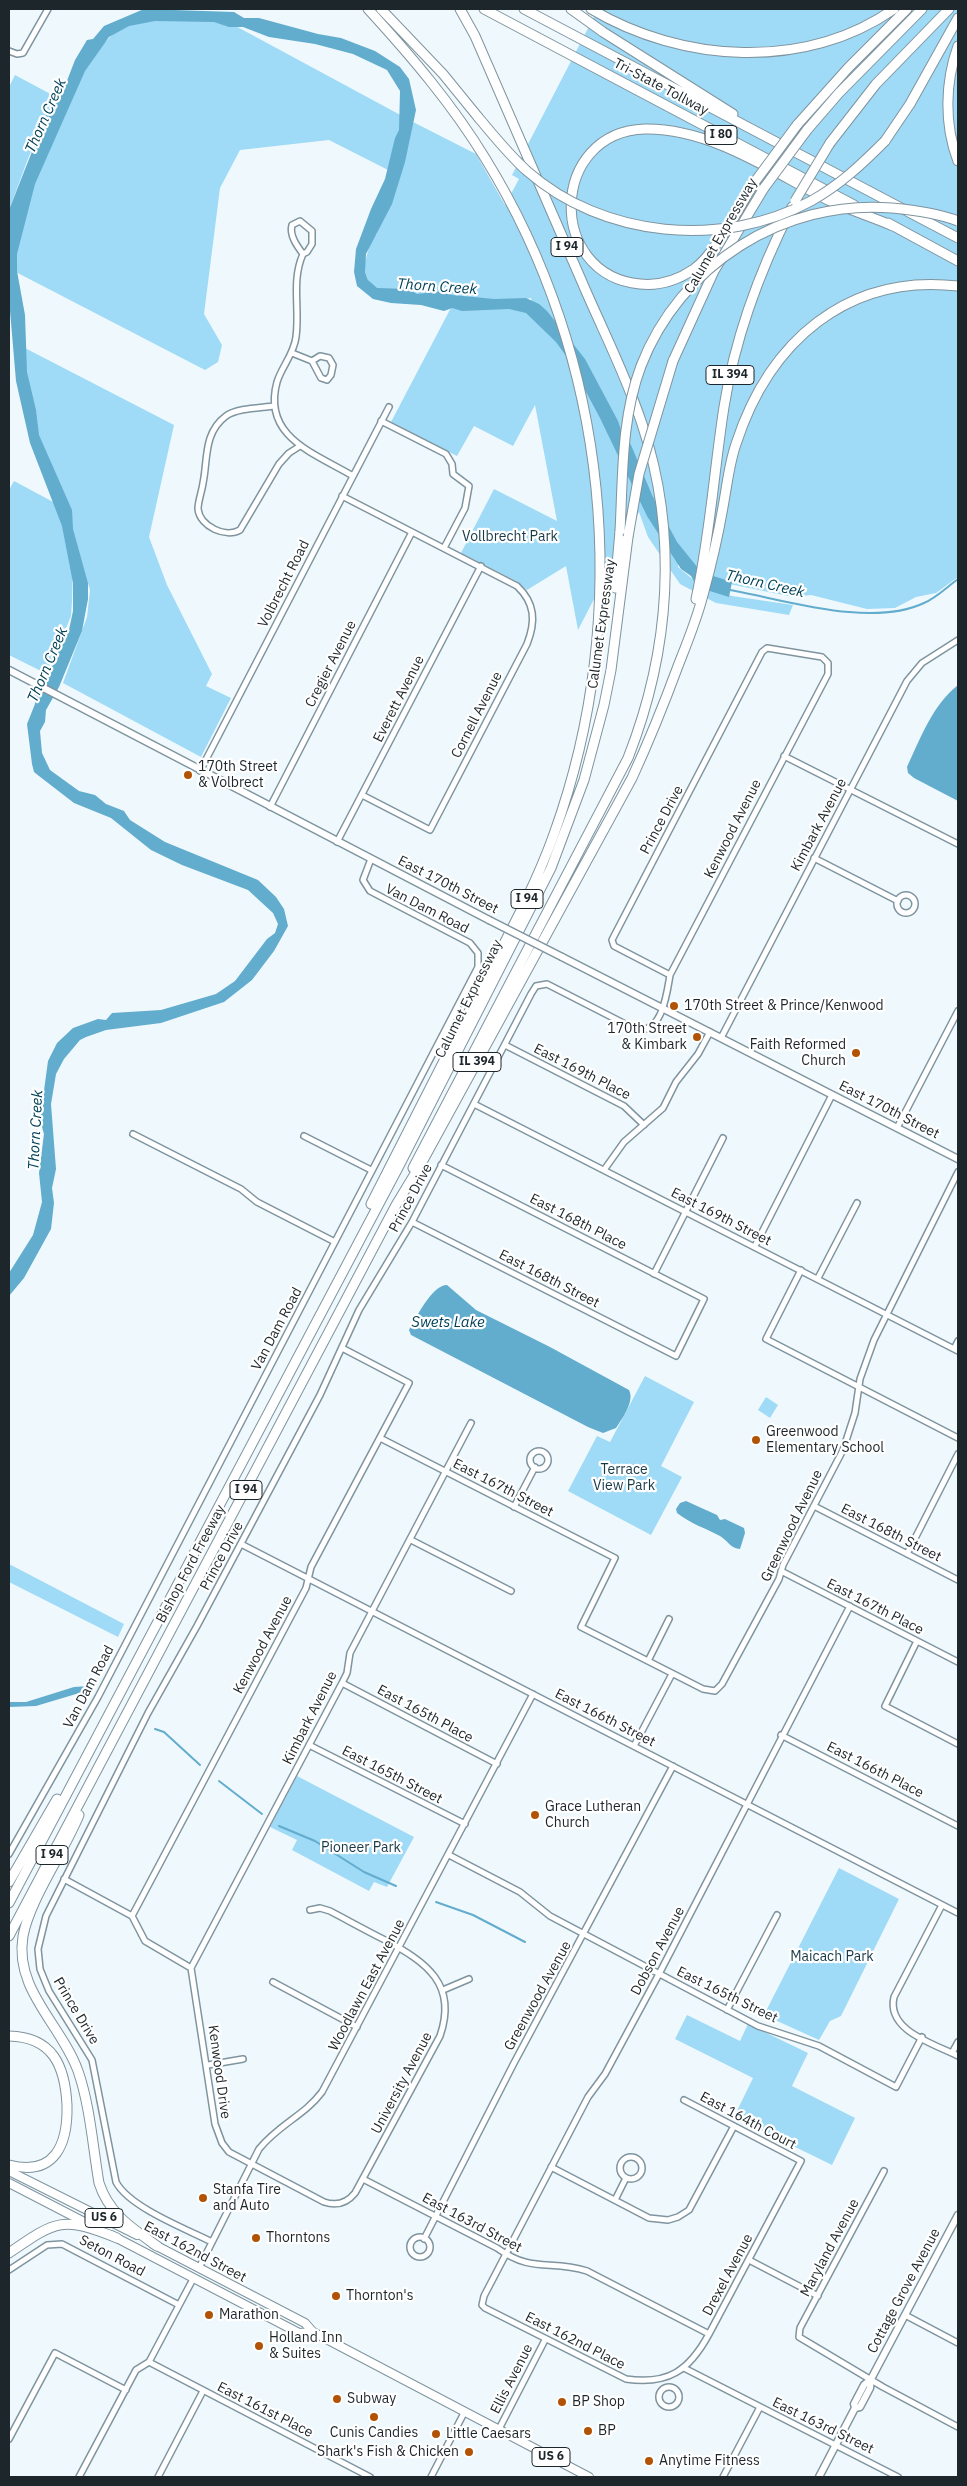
<!DOCTYPE html>
<style>
body{margin:0}
#map{position:relative;width:967px;height:2486px;overflow:hidden;background:#eff9fd;font-family:"IBM Plex Sans",sans-serif}
canvas{display:block}
.frame{position:absolute;inset:0;border:10px solid #1d262a;pointer-events:none}
</style>
<div id="map">
<canvas width="967" height="2486"></canvas>
<div class="frame"></div>
</div>
<script>
const ctx = document.querySelector('canvas').getContext('2d');
ctx.lineJoin = 'round';
function fillPath(path, color) {
  ctx.fillStyle = color;
  ctx.fill(path, 'evenodd');
}
function stroke(path, color, width, dash) {
  ctx.strokeStyle = color;
  ctx.lineWidth = width;
  ctx.lineCap = dash ? 'butt' : 'round';
  ctx.setLineDash(dash || []);
  ctx.stroke(path);
}
function write(font, color, halo, rows, align = 'center') {
  ctx.font = font + ' "IBM Plex Sans",sans-serif';
  ctx.lineWidth = 4.5;
  ctx.setLineDash([]);
  ctx.textBaseline = 'middle';
  ctx.strokeStyle = halo;
  ctx.fillStyle = color;
  for (const [text, x, y, turn = 0] of rows) {
    ctx.save();
    ctx.translate(x, y);
    ctx.rotate((+turn || 0) * Math.PI / 180);
    ctx.textAlign = isNaN(turn) ? turn : align;
    if (halo) ctx.strokeText(text, 0, 0);
    ctx.fillText(text, 0, 0);
    ctx.restore();
  }
}
fillPath(new Path2D(`
 M 598,9 L 958,9 L 958,577 L 936,593 L 916,597 L 895,608 L 867,609 L 811,595 L 793,597 L 715,581 L 678,555 L 678,567 L 702,587 L 732,596 L 793,605 L 789,615 L 716,603 L 680,584 L 648,537 L 639,512 L 578,630 L 566,566 L 527,590 L 516,581 L 461,553 L 494,489 L 557,521 L 535,405 L 513,446 L 474,426 L 457,456 L 391,422 L 455,300 L 527,310 L 536,320 L 531,298 L 500,303 L 383,292 L 370,284 L 365,272 L 365,262 L 370,244 L 377,233 L 411,121 L 476,154 L 505,205 L 519,179 L 512,175 Z
 M 183,19 L 230,23 L 406,118 L 394,173 L 329,140 L 240,150 L 220,188 L 204,314 L 222,345 L 218,362 L 205,370 L 10,269 L 9,241 L 83,65 L 112,35 L 134,22 Z
 M 15,75 L 56,97 L 29,156 L 9,210 L 9,87 Z
 M 21,346 L 174,425 L 149,537 L 167,585 L 212,674 L 206,686 L 231,698 L 201,757 L 63,683 L 87,617 L 90,590 L 68,516 L 47,465 L 23,380 Z
 M 14,481 L 57,504 L 73,564 L 72,602 L 71,616 L 54,658 L 45,673 L 9,655 L 9,490 Z
 M 645,1376 L 694,1402 L 661,1466 L 682,1477 L 651,1535 L 568,1491 L 597,1436 L 610,1442 Z
 M 766,1397 L 778,1405 L 770,1418 L 758,1410 Z
 M 9,1564 L 124,1624 L 118,1637 L 9,1582 Z
 M 297,1776 L 414,1837 L 387,1887 L 374,1882 L 369,1891 L 292,1850 L 297,1840 L 270,1827 Z
 M 839,1868 L 899,1899 L 841,2016 L 830,2021 L 819,2040 L 764,2015 Z
 M 687,2015 L 740,2041 L 748,2024 L 808,2053 L 792,2086 L 855,2118 L 832,2165 L 734,2117 L 753,2078 L 675,2039 Z`), '#9fdaf6');
fillPath(new Path2D(`
 M 144,9 L 234,12 L 244,18 L 259,18 L 318,34 L 341,38 L 375,51 L 400,67 L 409,79 L 416,110 L 405,162 L 392,204 L 366,254 L 365,272 L 368,280 L 377,288 L 408,289 L 417,294 L 444,291 L 452,295 L 494,299 L 526,298 L 539,304 L 547,311 L 585,359 L 618,421 L 622,433 L 631,445 L 652,495 L 677,542 L 698,568 L 707,574 L 732,582 L 729,597 L 697,587 L 691,576 L 681,569 L 647,516 L 600,418 L 569,360 L 556,342 L 526,313 L 509,309 L 462,311 L 452,308 L 444,311 L 421,305 L 391,303 L 373,299 L 357,286 L 354,272 L 356,249 L 371,209 L 385,179 L 395,138 L 399,130 L 400,91 L 387,70 L 353,54 L 315,44 L 269,37 L 243,27 L 229,27 L 214,22 L 155,21 L 129,26 L 109,37 L 85,71 L 35,184 L 17,254 L 17,271 L 25,315 L 27,372 L 36,410 L 39,435 L 72,510 L 73,529 L 88,583 L 88,599 L 82,631 L 59,687 L 46,710 L 45,722 L 40,731 L 42,753 L 50,770 L 79,791 L 95,795 L 106,804 L 124,811 L 130,820 L 165,842 L 258,880 L 276,897 L 284,909 L 288,926 L 274,951 L 252,980 L 224,1002 L 161,1023 L 106,1030 L 86,1037 L 80,1040 L 64,1059 L 56,1074 L 51,1104 L 56,1169 L 52,1188 L 54,1203 L 51,1229 L 24,1278 L 9,1296 L 9,1273 L 33,1235 L 42,1202 L 39,1173 L 44,1134 L 40,1120 L 48,1061 L 57,1043 L 73,1028 L 98,1019 L 106,1020 L 112,1013 L 161,1010 L 216,994 L 235,981 L 267,939 L 275,933 L 278,924 L 273,913 L 248,890 L 182,865 L 151,850 L 111,818 L 74,803 L 39,776 L 34,772 L 32,764 L 27,724 L 35,704 L 34,688 L 54,664 L 58,649 L 69,630 L 73,611 L 73,583 L 62,526 L 30,443 L 16,381 L 9,299 L 9,210 L 46,116 L 56,97 L 65,86 L 75,60 L 87,40 L 93,39 L 104,26 Z
 M 958,685 L 958,801 L 914,778 L 908,773 L 907,767 C 921,737 932,706 958,685 Z
 M 447,1285 L 476,1310 L 550,1347 L 629,1390 C 635,1401 622,1419 616,1428 L 603,1433 L 588,1427 L 411,1335 L 409,1330 C 416,1318 432,1285 447,1285 Z
 M 686,1501 L 717,1515 L 720,1520 L 725,1519 L 744,1528 L 745,1533 L 740,1549 C 731,1549 727,1540 720,1536 C 705,1528 691,1524 677,1513 L 676,1509 L 680,1503 Z
 M 74,1687 L 89,1686 L 91,1689 L 87,1697 L 76,1694 L 36,1706 L 9,1707 L 9,1702 L 26,1702 Z`), '#62accd');
stroke(new Path2D(`
 M 730,590 C 786,600 871,628 924,603 C 936,598 947,587 958,579
 M 155,1729 L 164,1732 L 200,1765
 M 219,1781 L 262,1814
 M 279,1826 L 315,1841 L 364,1872 L 396,1886
 M 436,1902 L 473,1915 L 525,1942`), '#62accd', 2);
const minor = new Path2D(`
 M 9,51 L 17,54 L 23,53 L 48,9
 M 303,254 C 297,246 289,235 292,225 L 300,221 L 312,231 L 312,244 L 307,252 L 303,254 C 291,281 300,308 296,337 C 294,354 282,366 277,382 C 262,437 314,453 353,476
 M 292,353 L 312,361 L 321,378 L 327,380 L 331,375 L 333,365 L 329,358 L 320,356 L 312,361
 M 274,406 C 260,408 237,408 226,416 C 203,433 208,460 203,483 C 202,491 198,501 198,509 C 200,527 226,538 240,530 L 279,464 L 289,453 L 300,446
 M 381,421 L 446,454 L 452,464 L 453,474 L 469,486 L 465,508 L 444,548
 M 342,496 L 517,586 C 535,603 536,621 527,644 L 430,830 L 362,795
 M 784,756 L 958,844
 M 200,771 L 389,407
 M 270,807 L 412,532
 M 337,842 L 481,566
 M 814,858 L 898,901
 M897 904a9 9 0 1 1 18 0a9 9 0 1 1-18 0Z
 M 721,1038 L 907,681 L 922,663 L 958,640
 M 505,1045 L 624,1106 L 644,1125
 M 474,1104 L 958,1351
 M 897,1128 L 958,1011
 M 133,1134 L 241,1189 L 257,1202 L 335,1242
 M 304,1136 L 371,1170
 M 604,1170 L 624,1142 L 663,1108 L 676,1082 L 698,1054 L 710,1032
 M 412,1222 L 676,1356 L 704,1299 L 441,1165
 M 755,1246 L 832,1095
 M 801,1270 L 766,1339 L 958,1438
 M 654,1274 L 723,1138
 M 818,1278 L 857,1203
 M 954,1349 L 958,1341
 M 380,1438 L 615,1558 L 581,1627 L 703,1689 L 715,1691 L 722,1684 L 779,1579 L 783,1565 L 843,1450 L 855,1413 L 860,1379 L 874,1340 L 958,1172
 M530 1460a9 9 0 1 1 18 0a9 9 0 1 1-18 0Z
 M 814,1506 L 958,1580
 M 514,1507 L 535,1467
 M 411,1540 L 511,1591
 M 241,1544 L 958,1913
 M 907,1554 L 958,1454
 M 781,1571 L 958,1662
 M 917,1641 L 885,1706 L 958,1744
 M 648,1661 L 669,1619
 M 342,1683 L 497,1764
 M 781,1735 L 958,1826
 M 309,1745 L 465,1824
 M 634,1746 L 672,1674
 M 9,1854 L 98,1697 L 478,967 L 478,953 L 470,943 L 370,891 L 363,880 L 371,859
 M 449,1855 L 520,1892 L 550,1916 L 758,2026 L 819,2046 L 896,2087 L 922,2037
 M 64,1879 L 132,1916 L 145,1941 L 191,1968
 M 942,1905 L 894,1997 C 886,2031 935,2044 958,2056
 M 132,1916 L 306,1588 L 311,1567 L 409,1383 L 342,1348
 M 191,1968 L 215,2124 L 222,2143 L 229,2152 L 324,2202 C 336,2206 347,2203 355,2193 L 440,2036 C 458,1984 426,1962 385,1940 C 367,1931 349,1921 330,1911 L 320,1908 L 310,1910
 M 191,1968 L 342,1683 L 347,1673 L 350,1653 L 471,1423
 M 273,1982 L 357,2027
 M 443,1990 L 469,1979
 M 727,2010 L 777,1915
 M 952,2053 L 958,2042
 M 208,2065 L 243,2059
 M 684,2100 L 801,2161 L 709,2334 C 689,2371 668,2385 626,2379 L 485,2308 L 482,2305 L 484,2296 L 588,2097 L 605,2074 L 659,1974 L 850,1606
 M620 2168a11 11 0 1 1 22 0a11 11 0 1 1-22 0Z
 M 551,2167 L 649,2218 L 668,2220 L 678,2217 L 689,2210 L 734,2126
 M 884,2171 L 800,2328 L 799,2337 L 883,2387 L 958,2427
 M 363,2179 L 497,2248 C 533,2274 550,2259 587,2271 L 709,2334
 M 615,2200 L 626,2178
 M410 2247a10 10 0 1 1 20 0a10 10 0 1 1-20 0Z
 M 424,2239 L 514,2063 L 673,1766
 M 212,2242 C 186,2229 129,2207 116,2182 L 92,2060 L 49,1991 L 40,1969 L 38,1949 L 46,1916 L 148,1713 L 197,1626 L 320,1395 L 359,1310 L 412,1222 L 531,994 L 536,986 L 547,984 L 635,1029 C 662,1036 667,993 670,975 L 828,674 L 828,663 L 822,657 L 767,648 L 762,652 L 614,936 L 612,940 L 614,946 L 670,975
 M 749,2260 L 818,2296
 M 199,2268 L 259,2149 C 279,2124 304,2116 322,2092 L 533,1694
 M 9,2270 L 47,2245 L 62,2244 L 179,2305
 M 905,2315 L 958,2343
 M 149,2362 L 370,2477
 M 684,2368 L 898,2477
 M659 2397a10 10 0 1 1 20 0a10 10 0 1 1-20 0Z
 M 499,2429 L 545,2340
 M 9,2439 L 55,2353 L 126,2390
 M 79,2477 L 136,2370 L 149,2362 L 193,2279
 M 158,2477 L 203,2391
 M 431,2477 L 465,2411
 M 723,2477 L 760,2407`);
const tertiary = new Path2D(`
 M 9,670 L 489,920
 M 562,957 L 958,1159
 M 855,2408 L 860,2407 L 870,2388 L 871,2379
 M 819,2477 L 855,2408 L 854,2404 L 864,2385 L 871,2379 L 958,2215`);
const primary = new Path2D(`
 M 9,2171 L 137,2235
 M 9,2183 L 94,2227
 M 111,2235 L 299,2333 L 313,2332
 M 153,2244 L 305,2323 L 313,2332 L 589,2477`);
const motorway = new Path2D(`
 M 368,9 C 411,56 452,104 485,158 C 609,358 634,613 554,834 C 534,890 505,941 478,994 C 442,1064 407,1134 371,1204
 M 381,9 L 443,74 L 478,117
 M 484,9 L 854,205
 M 524,9 L 958,238
 M 571,9 L 603,32 L 733,114
 M 591,9 C 682,63 805,71 894,9
 M 958,46 C 945,82 944,125 958,161
 M 797,125 L 849,67 L 907,9
 M 807,130 L 839,93 L 922,9
 M 885,141 L 910,104 L 958,18
 M 830,143 L 876,84 L 949,9
 M 754,183 C 739,207 716,253 694,269 C 678,280 659,286 640,284 C 546,275 549,132 645,129 C 711,128 773,172 830,201 C 850,210 872,217 893,226
 M 888,223 L 958,261
 M 673,361 L 714,271 L 764,188
 M 615,588 L 620,531
 M 696,599 C 710,536 714,471 724,407 C 735,337 760,270 792,207
 M 413,1168 L 628,758 C 670,651 679,534 642,424 C 626,375 602,329 582,282 C 547,200 511,118 475,36 L 460,9
 M 79,1815 C 64,1852 30,1899 23,1936 C 14,1990 61,2024 78,2071 C 90,2105 93,2148 99,2183 C 109,2214 132,2228 157,2246
 M 9,1882 L 57,1799
 M 9,1903 L 399,1166 L 551,868 L 584,780 L 604,705 L 611,670 L 628,537
 M 9,1936 L 396,1205 L 422,1162 L 632,778 C 649,741 664,704 678,666 C 687,643 697,619 703,595 C 711,566 718,536 723,507 C 727,486 729,464 736,444 C 769,342 847,273 958,286
 M 9,2036 C 53,2037 65,2066 67,2105 C 68,2144 55,2177 9,2165
 M 9,2253 C 57,2220 62,2216 117,2238`);
stroke(minor, '#7f949f', 8);
stroke(tertiary, '#7f949f', 9);
stroke(primary, '#7f949f', 10);
stroke(motorway, '#7f949f', 11);
stroke(minor, '#fff', 5);
stroke(tertiary, '#fff', 6);
stroke(primary, '#fff', 8);
stroke(motorway, '#fff', 9);
const tertiaryBridge = new Path2D(`
 M 489,920 L 562,957`);
const motorwayBridge = new Path2D(`
 M 478,117 C 494,136 509,155 527,171 C 603,238 723,249 811,201 C 840,185 862,164 885,141
 M 754,183 L 797,125
 M 764,188 L 807,130
 M 795,201 L 830,143
 M 620,531 C 623,476 621,419 641,366 C 680,265 783,199 892,208 C 914,210 937,213 958,221
 M 628,537 L 639,474 L 673,361`);
stroke(tertiaryBridge, '#7f949f', 9, []);
stroke(motorwayBridge, '#7f949f', 11, []);
stroke(tertiaryBridge, '#fff', 6);
stroke(motorwayBridge, '#fff', 9);
for (const [x, y, r, color] of [
 [188,775,5,"#b15205"],
 [674,1006,5,"#b15205"],
 [697,1037,5,"#b15205"],
 [856,1053,5,"#b15205"],
 [756,1440,5,"#b15205"],
 [535,1815,5,"#b15205"],
 [203,2198,5,"#b15205"],
 [256,2238,5,"#b15205"],
 [336,2296,5,"#b15205"],
 [209,2315,5,"#b15205"],
 [259,2346,5,"#b15205"],
 [337,2399,5,"#b15205"],
 [562,2402,5,"#b15205"],
 [374,2417,5,"#b15205"],
 [588,2431,5,"#b15205"],
 [436,2434,5,"#b15205"],
 [469,2452,5,"#b15205"],
 [649,2461,5,"#b15205"]
]) {
  const dot = new Path2D();
  dot.arc(x, y, r, 0, 2 * Math.PI);
  ctx.fillStyle = color;
  ctx.fill(dot);
  stroke(dot, '#fff', 2);
}
for (const [x, y, w] of [
 [721,135,32],
 [567,247,32],
 [730,375,48],
 [527,899,32],
 [477,1062,48],
 [246,1490,32],
 [52,1855,32],
 [104,2218,38],
 [551,2457,38]
]) {
  const box = new Path2D();
  box.roundRect(x - w / 2, y - 9.5, w, 19, 4);
  ctx.fillStyle = '#fff';
  ctx.fill(box);
  stroke(box, '#1d262a', 1);
}
write('bold 12px', '#1d262a', null, [
 ["I 80",721,135],
 ["I 94",567,247],
 ["IL 394",730,375],
 ["I 94",527,899],
 ["IL 394",477,1062],
 ["I 94",246,1490],
 ["I 94",52,1855],
 ["US 6",104,2218],
 ["US 6",551,2457]
]);
write('14px', '#1d262a', '#fff', [
 ["Tri-State Tollway",661,87,28],
 ["Calumet Expressway",721,236,-60],
 ["Volbrecht Road",284,584,-63],
 ["Calumet Expressway",602,624,-82],
 ["Cregier Avenue",331,664,-63],
 ["Everett Avenue",399,699,-63],
 ["Cornell Avenue",477,715,-63],
 ["Prince Drive",662,820,-62],
 ["Kimbark Avenue",819,825,-62],
 ["Kenwood Avenue",733,829,-63],
 ["East 170th Street",448,885,27],
 ["Van Dam Road",427,909,27],
 ["Calumet Expressway",469,999,-63],
 ["East 169th Place",582,1072,27],
 ["East 170th Street",889,1110,27],
 ["Prince Drive",411,1198,-62],
 ["East 169th Street",721,1217,27],
 ["East 168th Place",578,1222,27],
 ["East 168th Street",549,1279,27],
 ["Van Dam Road",277,1329,-62],
 ["East 167th Street",503,1488,27],
 ["Greenwood Avenue",792,1526,-64],
 ["East 168th Street",891,1533,27],
 ["Prince Drive",222,1556,-62],
 ["Bishop Ford Freeway",191,1564,-62],
 ["East 167th Place",875,1607,27],
 ["Kenwood Avenue",263,1645,-62],
 ["Van Dam Road",89,1687,-62],
 ["East 165th Place",425,1714,28],
 ["Kimbark Avenue",310,1718,-63],
 ["East 166th Street",605,1718,27],
 ["East 166th Place",875,1770,27],
 ["East 165th Street",392,1775,27],
 ["Dobson Avenue",658,1951,-62],
 ["Woodlawn East Avenue",367,1985,-62],
 ["East 165th Street",727,1995,26],
 ["Greenwood Avenue",538,1996,-61],
 ["Prince Drive",76,2011,59],
 ["Kenwood Drive",219,2072,82],
 ["University Avenue",402,2083,-62],
 ["East 164th Court",748,2121,28],
 ["East 163rd Street",472,2223,28],
 ["Maryland Avenue",830,2248,-62],
 ["East 162nd Street",195,2252,28],
 ["Seton Road",112,2256,28],
 ["Drexel Avenue",728,2275,-62],
 ["Cottage Grove Avenue",904,2291,-62],
 ["East 162nd Place",575,2341,27],
 ["Ellis Avenue",512,2379,-63],
 ["East 161st Place",265,2410,27],
 ["East 163rd Street",823,2426,26]
]);
write('14px', '#173948', '#fff', [
 ["Vollbrecht Park",510,537],
 ["Terrace",624,1470],
 ["View Park",624,1486],
 ["Pioneer Park",361,1848],
 ["Maicach Park",832,1957]
]);
write('14px', '#1d262a', '#fff', [
 ["170th Street",198,767],
 ["& Volbrect",198,783],
 ["170th Street & Prince/Kenwood",684,1006],
 ["170th Street",687,1029,"right"],
 ["& Kimbark",687,1045,"right"],
 ["Faith Reformed",846,1045,"right"],
 ["Church",846,1061,"right"],
 ["Greenwood",766,1432],
 ["Elementary School",766,1448],
 ["Grace Lutheran",545,1807],
 ["Church",545,1823],
 ["Stanfa Tire",213,2190],
 ["and Auto",213,2206],
 ["Thorntons",266,2238],
 ["Thornton's",346,2296],
 ["Marathon",219,2315],
 ["Holland Inn",269,2338],
 ["& Suites",269,2354],
 ["Subway",347,2399],
 ["BP Shop",572,2402],
 ["BP",598,2431],
 ["Cunis Candies",374,2433,"center"],
 ["Little Caesars",446,2434],
 ["Shark's Fish & Chicken",459,2452,"right"],
 ["Anytime Fitness",659,2461]
], 'left');
write('italic 15px', '#004158', '#fff', [
 ["Thorn Creek",46,116,-66],
 ["Thorn Creek",437,287,4],
 ["Thorn Creek",765,584,13],
 ["Thorn Creek",48,665,-67],
 ["Thorn Creek",36,1130,-87],
 ["Swets Lake",448,1323]
]);
</script>
